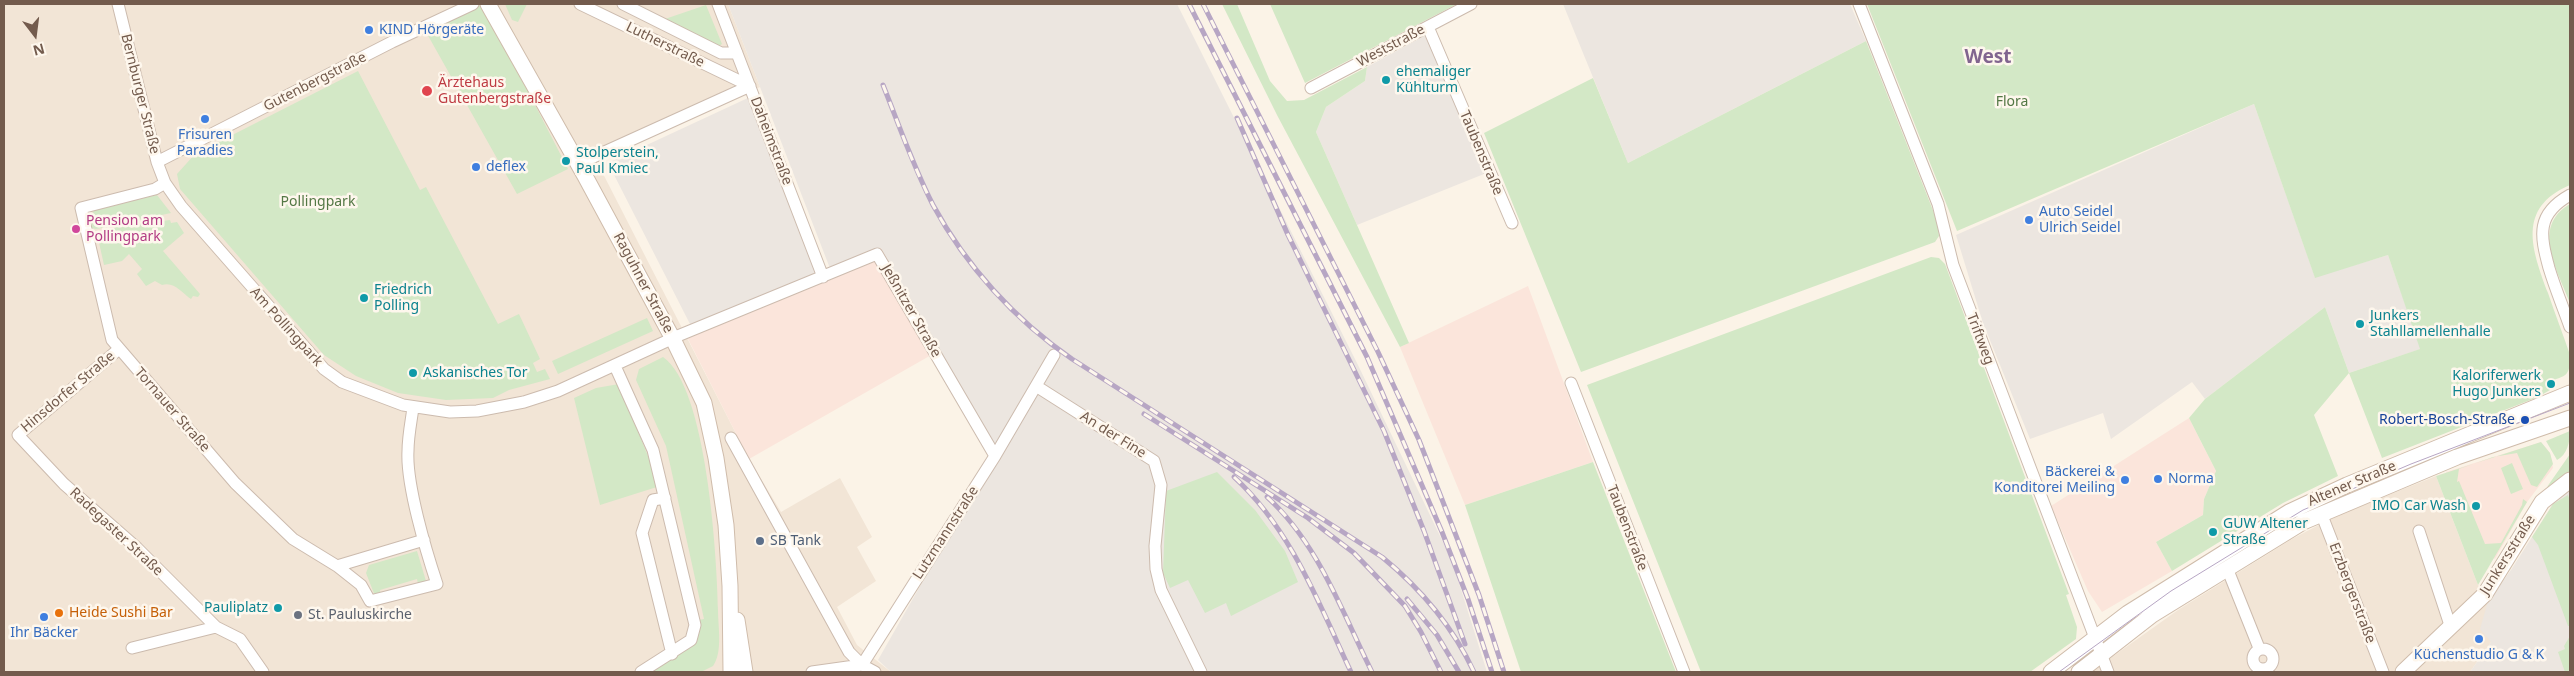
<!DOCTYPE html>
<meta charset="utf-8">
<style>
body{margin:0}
#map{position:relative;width:2574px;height:676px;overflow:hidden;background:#fbf3e7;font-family:"Noto Sans",sans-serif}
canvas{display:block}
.frame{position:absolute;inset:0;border:5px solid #735b4d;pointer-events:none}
.north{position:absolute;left:10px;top:10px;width:50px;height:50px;-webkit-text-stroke:4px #fef7ed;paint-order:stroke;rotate:165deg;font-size:14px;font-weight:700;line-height:20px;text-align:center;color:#735b4d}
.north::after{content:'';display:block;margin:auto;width:18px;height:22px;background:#735b4d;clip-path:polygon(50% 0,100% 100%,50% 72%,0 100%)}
</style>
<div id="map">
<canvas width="2574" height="676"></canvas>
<div class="frame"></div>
<div class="north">N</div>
</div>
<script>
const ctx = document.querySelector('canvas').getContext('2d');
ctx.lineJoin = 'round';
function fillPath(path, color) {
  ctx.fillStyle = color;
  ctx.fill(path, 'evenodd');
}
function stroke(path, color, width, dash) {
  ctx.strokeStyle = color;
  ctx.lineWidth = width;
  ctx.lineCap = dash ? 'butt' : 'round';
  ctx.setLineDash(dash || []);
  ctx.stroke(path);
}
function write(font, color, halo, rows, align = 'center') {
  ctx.font = font + ' "Noto Sans",sans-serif';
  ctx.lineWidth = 5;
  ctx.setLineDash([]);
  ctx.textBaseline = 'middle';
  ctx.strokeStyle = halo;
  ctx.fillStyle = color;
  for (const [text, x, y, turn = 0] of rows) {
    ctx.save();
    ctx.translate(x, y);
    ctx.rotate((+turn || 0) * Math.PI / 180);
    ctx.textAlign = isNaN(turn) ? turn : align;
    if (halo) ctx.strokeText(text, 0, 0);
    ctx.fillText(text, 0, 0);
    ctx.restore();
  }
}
fillPath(new Path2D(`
 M 4,4 L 728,4 L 760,87 L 597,162 L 749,459 L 781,512 L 840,478 L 872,537 L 857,547 L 876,581 L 837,607 L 857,645 L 891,672 L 4,672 Z
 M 2436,476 L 2478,585 L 2488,601 L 2491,642 L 2470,672 L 2091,672 L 2178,610 L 2292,539 L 2334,517 Z`), '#f2e5d6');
fillPath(new Path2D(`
 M 881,248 L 940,350 L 749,459 L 686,335 Z
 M 1528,286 L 1593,462 L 1465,505 L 1400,347 Z
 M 2189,418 L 2216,471 L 2204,499 L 2203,515 L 2156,542 L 2172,571 L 2102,612 L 2088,591 L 2051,506 Z
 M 2541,442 L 2550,453 L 2553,468 L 2527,502 L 2495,559 L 2468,541 L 2446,472 Z`), '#fbe5db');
fillPath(new Path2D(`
 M 728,4 L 1177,4 L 1358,365 L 1452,561 L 1487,672 L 891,672 L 878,660 L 997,451 L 881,248 L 831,271 Z
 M 1563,4 L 1850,4 L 1866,41 L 1628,163 Z
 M 1426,35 L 1484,174 L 1357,225 L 1316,132 L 1326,107 L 1365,81 L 1367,67 Z
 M 750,97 L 818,273 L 691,326 L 608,163 Z
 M 2254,104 L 2315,277 L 2388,255 L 2421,349 L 2349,373 L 2325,307 L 2205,399 L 2192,382 L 2111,439 L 2103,413 L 2030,439 L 1983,323 L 1956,235 Z
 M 2570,490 L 2570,672 L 2470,672 L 2491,642 L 2480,629 L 2488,601 L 2511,570 L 2553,504 Z`), '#ece6e0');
fillPath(new Path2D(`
 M 483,4 L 568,169 L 517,194 L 426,32 Z
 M 505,4 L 527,4 L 518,22 L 512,20 Z
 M 1222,4 L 1237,4 L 1270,81 L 1287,101 L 1304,100 L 1367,67 L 1365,81 L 1326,107 L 1316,132 L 1409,343 L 1400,347 L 1277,115 Z
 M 1270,4 L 1457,4 L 1305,83 Z
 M 1867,4 L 2570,4 L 2570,185 C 2516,208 2532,250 2548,293 C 2555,314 2563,334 2570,355 C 2570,377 2567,375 2548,382 L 2550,390 L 2538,397 L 2382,458 L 2349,373 L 2314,415 L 2338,476 L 2283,503 L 2172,571 L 2156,542 L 2203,515 L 2204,499 L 2216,471 L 2189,418 L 2205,399 L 2325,307 L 2349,373 L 2420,349 L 2388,255 L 2315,278 L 2254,104 L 1957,231 Z
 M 706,5 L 722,44 L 717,47 L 662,20 Z
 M 1866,41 L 1938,223 L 1939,236 L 1935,242 L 1581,372 L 1484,133 L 1593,78 L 1628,163 Z
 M 358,71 L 420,190 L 426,187 L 498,324 L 519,314 L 540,359 L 533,363 L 537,372 L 545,369 L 550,379 L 509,390 L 493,398 L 446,400 L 398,393 L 356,376 L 324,355 L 180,189 L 177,174 L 195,154 Z
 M 157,195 L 171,213 L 96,229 L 91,228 L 89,216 L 95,210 Z
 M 2570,204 L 2570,303 C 2558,271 2530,227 2570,204 Z
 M 161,218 L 162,221 L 170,220 L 171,223 L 177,222 L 184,233 L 163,251 L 200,294 L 198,297 L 193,296 L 191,299 C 182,293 174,281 162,285 L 155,281 L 146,286 L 137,274 L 142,269 L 129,254 L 122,261 L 104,265 L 98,238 L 101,238 L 100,235 L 109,233 L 108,229 L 130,225 L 131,228 L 140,226 L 140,223 Z
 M 1931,257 L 1939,258 L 1945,264 L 2069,594 L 2066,595 L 2077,627 L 2076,639 L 2030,672 L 1701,672 L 1587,385 Z
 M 647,318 L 653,331 L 558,374 L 552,361 Z
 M 663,357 C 707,387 717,557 718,610 C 718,627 723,652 713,666 L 701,672 L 651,672 L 690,647 L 696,640 L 698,620 L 704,619 L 666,446 L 636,380 L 639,369 Z
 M 619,384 L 660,486 L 600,505 L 574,398 L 596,388 Z
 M 2570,431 C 2570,442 2567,455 2557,460 L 2546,441 Z
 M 2541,442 L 2550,453 L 2553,464 L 2537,487 L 2531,485 L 2517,453 L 2493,457 L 2459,469 L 2457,482 L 2459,481 L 2485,544 L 2501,543 L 2522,505 L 2523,499 L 2527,502 L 2478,585 L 2436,476 Z
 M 2570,454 L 2570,473 L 2547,487 Z
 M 1593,462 L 1676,672 L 1521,672 L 1465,505 Z
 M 2512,463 L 2523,489 L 2511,494 L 2501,468 Z
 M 1217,472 L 1255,510 L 1285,551 L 1298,582 L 1231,616 L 1226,603 L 1205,613 L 1188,580 L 1170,588 L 1163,573 L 1166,491 Z
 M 2568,495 L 2570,501 L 2570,626 L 2568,626 L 2538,545 L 2532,537 L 2553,504 Z
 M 417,551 L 426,581 L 418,584 L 417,579 L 380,590 L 381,595 L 375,596 L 366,573 L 369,565 Z
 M 2570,636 L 2570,672 L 2565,672 L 2558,652 L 2565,649 L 2564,646 Z`), '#d3e8c6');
const street = new Path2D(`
 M 118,4 L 157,162 L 165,183 L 181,206 L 324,369 L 342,382 L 403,405 L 450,412 L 477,411 L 524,402 L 558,391 L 680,335 L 877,254 L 995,456
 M 580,4 L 750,86
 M 623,4 L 721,53 L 737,53
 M 718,4 L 823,277
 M 1859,4 L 1938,204 L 1953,265 L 2108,672
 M 1428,27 L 1512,223
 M 1311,88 L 1471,4
 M 157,162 L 392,42 L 473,4
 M 578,164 L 750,86
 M 165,183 L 155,189 L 81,208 L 112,340 L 235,483 L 293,539 L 337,566 L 361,585 L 370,601 L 437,584 C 426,551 406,484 408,451 C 408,437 411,422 413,408
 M 2570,195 C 2536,214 2540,235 2549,268 C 2555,288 2563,307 2570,327
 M 119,349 L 18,435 L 64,484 L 137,548 L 216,627 L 240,639 L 263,672
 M 615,366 L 653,450 L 695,625 L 691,640 L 641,672
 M 1571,383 L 1684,672
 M 1036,386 L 1154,461 L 1161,485 L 1155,546 L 1156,569 L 1161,590 L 1201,672
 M 731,438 L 849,652 L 862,665 L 875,672
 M 665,498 L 653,500 L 642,533 L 672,654
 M 2321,513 L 2383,672
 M 2419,531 L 2451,628
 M 337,566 L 424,540
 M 2227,568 L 2259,648
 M 132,648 L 216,627
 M2253 659a10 10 0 1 1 20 0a10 10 0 1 1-20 0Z
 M 812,672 L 862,665 L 995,456 L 1054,355`);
const secondary = new Path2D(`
 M 488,4 L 585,176 L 673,339 L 704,403 L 716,458 L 726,525 L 730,586 L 731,672
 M 737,620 L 745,672
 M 2051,672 L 2128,613 L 2289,512 L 2347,485 L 2570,393
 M 2079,672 L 2152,615 L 2303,522 L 2457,457 L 2570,418
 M 2403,672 L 2485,594 L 2542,502 L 2570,480`);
stroke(street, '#ccbbae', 13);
stroke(secondary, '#cfbcab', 17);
stroke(street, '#fff', 11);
stroke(secondary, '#fff', 15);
stroke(new Path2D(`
 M 2059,672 L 2171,591 L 2303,510 L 2411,464 L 2570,403`), '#b7a6c4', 1);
const rail = new Path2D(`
 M 1189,4 L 1367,357 L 1442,532 L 1468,599 L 1492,672
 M 1203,4 L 1378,352 L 1419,440 L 1479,595 L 1504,672
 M 883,85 C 899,125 913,166 933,205 C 966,266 1015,320 1072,359 L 1382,557 C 1420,588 1453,627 1474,672
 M 1237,118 L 1288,235 L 1384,431 L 1424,531 L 1465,644
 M 1144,414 L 1308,518 L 1354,553 L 1405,606 L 1421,632 L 1441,672
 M 1234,477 C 1291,529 1319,604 1351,672
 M 1267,497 C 1318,543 1342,612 1372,672
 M 1407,599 L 1437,635 L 1459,672`);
stroke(rail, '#b7a6c4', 5);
stroke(rail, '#fef7ed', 3, [9]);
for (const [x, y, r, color] of [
 [369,30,5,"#3f7fe0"],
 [1386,80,5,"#0f9aa8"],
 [427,91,6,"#e0444e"],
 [205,119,5,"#3f7fe0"],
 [566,161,5,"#0f9aa8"],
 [476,167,5,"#3f7fe0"],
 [2029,220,5,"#3f7fe0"],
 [76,229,5,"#d1479c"],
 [364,298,5,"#0f9aa8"],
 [2360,324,5,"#0f9aa8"],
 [413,373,5,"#0f9aa8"],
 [2551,384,5,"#0f9aa8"],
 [2525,420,5,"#1a4fb4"],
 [2158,479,5,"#3f7fe0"],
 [2125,480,5,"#3f7fe0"],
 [2476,506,5,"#0f9aa8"],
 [2213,532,5,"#0f9aa8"],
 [760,541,5,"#5c6f8a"],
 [278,608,5,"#0f9aa8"],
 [59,613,5,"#e8710a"],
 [298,615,5,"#6b7280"],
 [44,617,5,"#3f7fe0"],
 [2479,639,5,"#3f7fe0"]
]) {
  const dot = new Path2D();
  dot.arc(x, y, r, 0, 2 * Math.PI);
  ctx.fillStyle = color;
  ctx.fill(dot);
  stroke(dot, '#fef7ed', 2);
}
write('14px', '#366cbe', '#fef7ed', [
 ["KIND Hörgeräte",379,30],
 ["Frisuren",205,135,"center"],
 ["Paradies",205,151,"center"],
 ["deflex",486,167],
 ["Auto Seidel",2039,212],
 ["Ulrich Seidel",2039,228],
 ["Bäckerei &",2115,472,"right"],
 ["Konditorei Meiling",2115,488,"right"],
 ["Norma",2168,479],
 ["Ihr Bäcker",44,633,"center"],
 ["Küchenstudio G & K",2479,655,"center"]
], 'left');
write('14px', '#735b4d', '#fef7ed', [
 ["Lutherstraße",665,45,26],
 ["Weststraße",1391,46,-28],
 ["Gutenbergstraße",315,82,-27],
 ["Bernburger Straße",140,94,76],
 ["Daheimstraße",771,141,69],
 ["Taubenstraße",1481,153,67],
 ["Raguhner Straße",643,283,62],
 ["Jeßnitzer Straße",911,311,60],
 ["Am Pollingpark",286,327,48],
 ["Triftweg",1980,339,69],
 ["Hinsdorfer Straße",68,392,-40],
 ["Tornauer Straße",172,410,49],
 ["An der Fine",1113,435,32],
 ["Altener Straße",2352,484,-23],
 ["Taubenstraße",1627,528,69],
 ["Radegaster Straße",116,532,43],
 ["Lutzmannstraße",946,533,-57],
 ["Junkersstraße",2508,555,-58],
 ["Erzbergerstraße",2352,593,69]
]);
write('14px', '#0d838f', '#fef7ed', [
 ["ehemaliger",1396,72],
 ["Kühlturm",1396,88],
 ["Stolperstein,",576,153],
 ["Paul Kmiec",576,169],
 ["Friedrich",374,290],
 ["Polling",374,306],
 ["Junkers",2370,316],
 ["Stahllamellenhalle",2370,332],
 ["Askanisches Tor",423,373],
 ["Kaloriferwerk",2541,376,"right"],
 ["Hugo Junkers",2541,392,"right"],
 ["IMO Car Wash",2466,506,"right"],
 ["GUW Altener",2223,524],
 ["Straße",2223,540],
 ["Pauliplatz",268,608,"right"]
], 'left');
write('14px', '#be3a42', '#fef7ed', [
 ["Ärztehaus",438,83],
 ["Gutenbergstraße",438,99]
], 'left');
write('14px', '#547845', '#fef7ed', [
 ["Flora",2012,102],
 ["Pollingpark",318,202]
]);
write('14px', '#b23c85', '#fef7ed', [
 ["Pension am",86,221],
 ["Pollingpark",86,237]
], 'left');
write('14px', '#164399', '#fef7ed', [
 ["Robert-Bosch-Straße",2515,420]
], 'right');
write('14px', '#4e5e75', '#fef7ed', [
 ["SB Tank",770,541]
], 'left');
write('14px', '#c56008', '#fef7ed', [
 ["Heide Sushi Bar",69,613]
], 'left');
write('14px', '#5b616d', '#fef7ed', [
 ["St. Pauluskirche",308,615]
], 'left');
write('bold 19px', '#81658f', '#fef7ed', [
 ["West",1988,58]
]);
</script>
